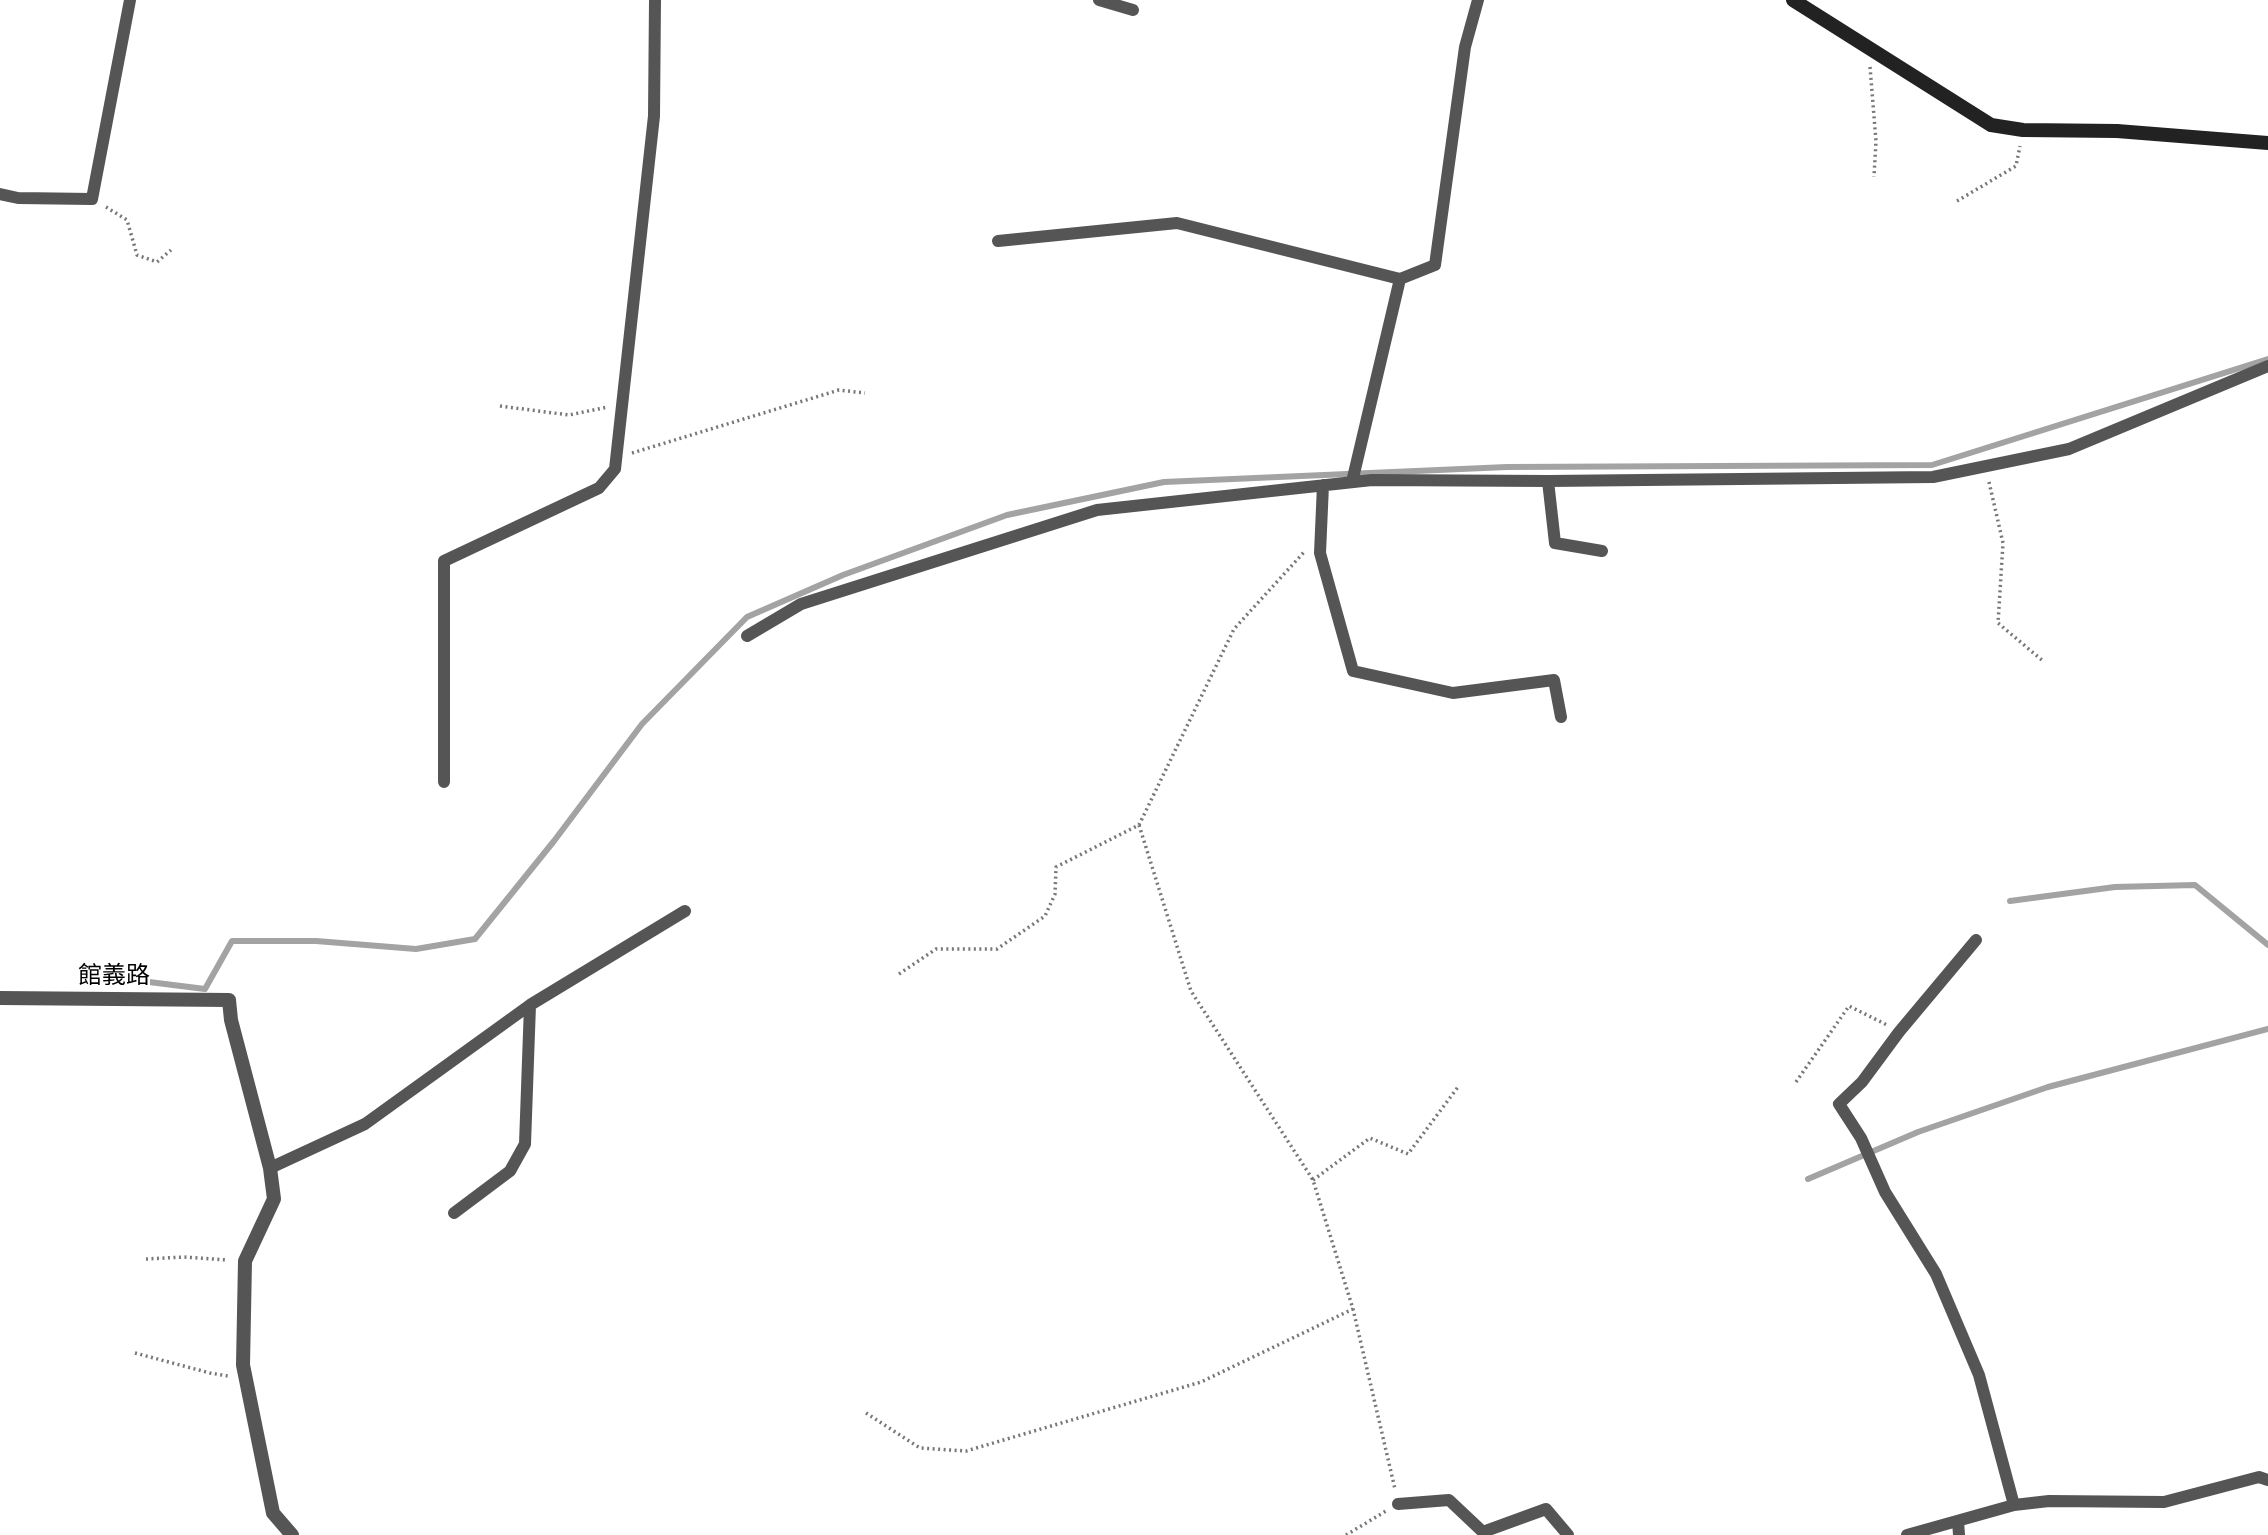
<!DOCTYPE html>
<meta charset="utf-8">
<style>
body{margin:0}
canvas{display:block;background:#fff}
</style>
<canvas width="2268" height="1535"></canvas>
<script>
const ctx = document.querySelector('canvas').getContext('2d');
ctx.lineJoin = 'round';
function stroke(path, color, width, dash) {
  ctx.strokeStyle = color;
  ctx.lineWidth = width;
  ctx.lineCap = dash ? 'butt' : 'round';
  ctx.setLineDash(dash || []);
  ctx.stroke(path);
}
function write(font, color, halo, rows, align = 'center') {
  ctx.font = font + ' Rubik,"Noto Sans TC",sans-serif';
  ctx.lineWidth = 5;
  ctx.setLineDash([]);
  ctx.textBaseline = 'middle';
  ctx.strokeStyle = halo;
  ctx.fillStyle = color;
  for (const [text, x, y, turn = 0] of rows) {
    ctx.save();
    ctx.translate(x, y);
    ctx.rotate((+turn || 0) * Math.PI / 180);
    ctx.textAlign = isNaN(turn) ? turn : align;
    if (halo) ctx.strokeText(text, 0, 0);
    ctx.fillText(text, 0, 0);
    ctx.restore();
  }
}
stroke(new Path2D(`
 M 2010,901 L 2115,887 L 2195,885 L 2268,945
 M 149,982 L 205,989 L 232,941 L 316,941 L 416,949 L 475,939 L 554,841 L 642,724 L 747,617 L 843,575 L 1007,515 L 1164,482 L 1507,467 L 1932,465 L 2268,359
 M 1808,1179 L 1918,1132 L 2048,1087 L 2268,1029`), '#a3a3a3', 6);
stroke(new Path2D(`
 M 1870,67 L 1876,141 L 1874,177
 M 1957,201 L 2016,166 L 2020,146
 M 106,207 L 127,220 L 137,255 L 157,262 L 171,250
 M 500,406 L 569,415 L 608,407
 M 632,453 L 839,390 L 865,393
 M 1989,482 L 2003,543 L 1998,623 L 2043,661
 M 1139,825 L 1191,991 L 1313,1180 L 1353,1309 L 1395,1489
 M 899,974 L 936,949 L 997,949 L 1045,916 L 1055,894 L 1056,867 L 1139,825 L 1234,629 L 1305,551
 M 1796,1082 L 1849,1006 L 1887,1025
 M 1313,1180 L 1370,1138 L 1408,1154 L 1458,1087
 M 146,1259 L 184,1257 L 228,1260
 M 135,1353 L 210,1373 L 228,1376
 M 866,1413 L 920,1448 L 966,1451 L 1201,1382 L 1353,1309
 M 1346,1535 L 1386,1511`), '#777', 3.5, [2, 3.5]);
stroke(new Path2D(`
 M 1099,0 L 1133,10
 M 0,194 L 18,198 L 92,199 L 130,0
 M 998,241 L 1177,223 L 1400,279
 M 1548,481 L 1555,543 L 1602,551
 M 1352,482 L 1400,279 L 1435,265 L 1465,47 L 1478,0
 M 1323,485 L 1320,553 L 1353,671 L 1453,693 L 1554,680 L 1561,717
 M 747,636 L 801,604 L 1097,510 L 1372,480 L 1548,481 L 1933,477 L 2069,449 L 2268,366
 M 444,782 L 444,561 L 599,488 L 615,469 L 654,116 L 655,0
 M 1976,940 L 1899,1032 L 1862,1082 L 1839,1104 L 1861,1138 L 1885,1192 L 1936,1274 L 1979,1375 L 2014,1505
 M 270,1168 L 365,1124 L 530,1005 L 685,911
 M 454,1213 L 510,1171 L 525,1144 L 530,1005
 M 1398,1504 L 1449,1500 L 1483,1532 L 1546,1509 L 1568,1535
 M 1958,1521 L 1959,1535
 M 1907,1535 L 2014,1505 L 2049,1501 L 2164,1502 L 2259,1477 L 2268,1480`), '#555', 12);
stroke(new Path2D(`
 M 0,998 L 229,1000 L 231,1020 L 270,1168 L 274,1199 L 245,1261 L 243,1365 L 273,1513 L 292,1535`), '#555', 14);
stroke(new Path2D(`
 M 1793,0 L 1991,125 L 2023,130 L 2117,131 L 2268,143`), '#222', 14);
write('24px', '#000', '#fff', [
 ["館義路",114,976]
]);
</script>
